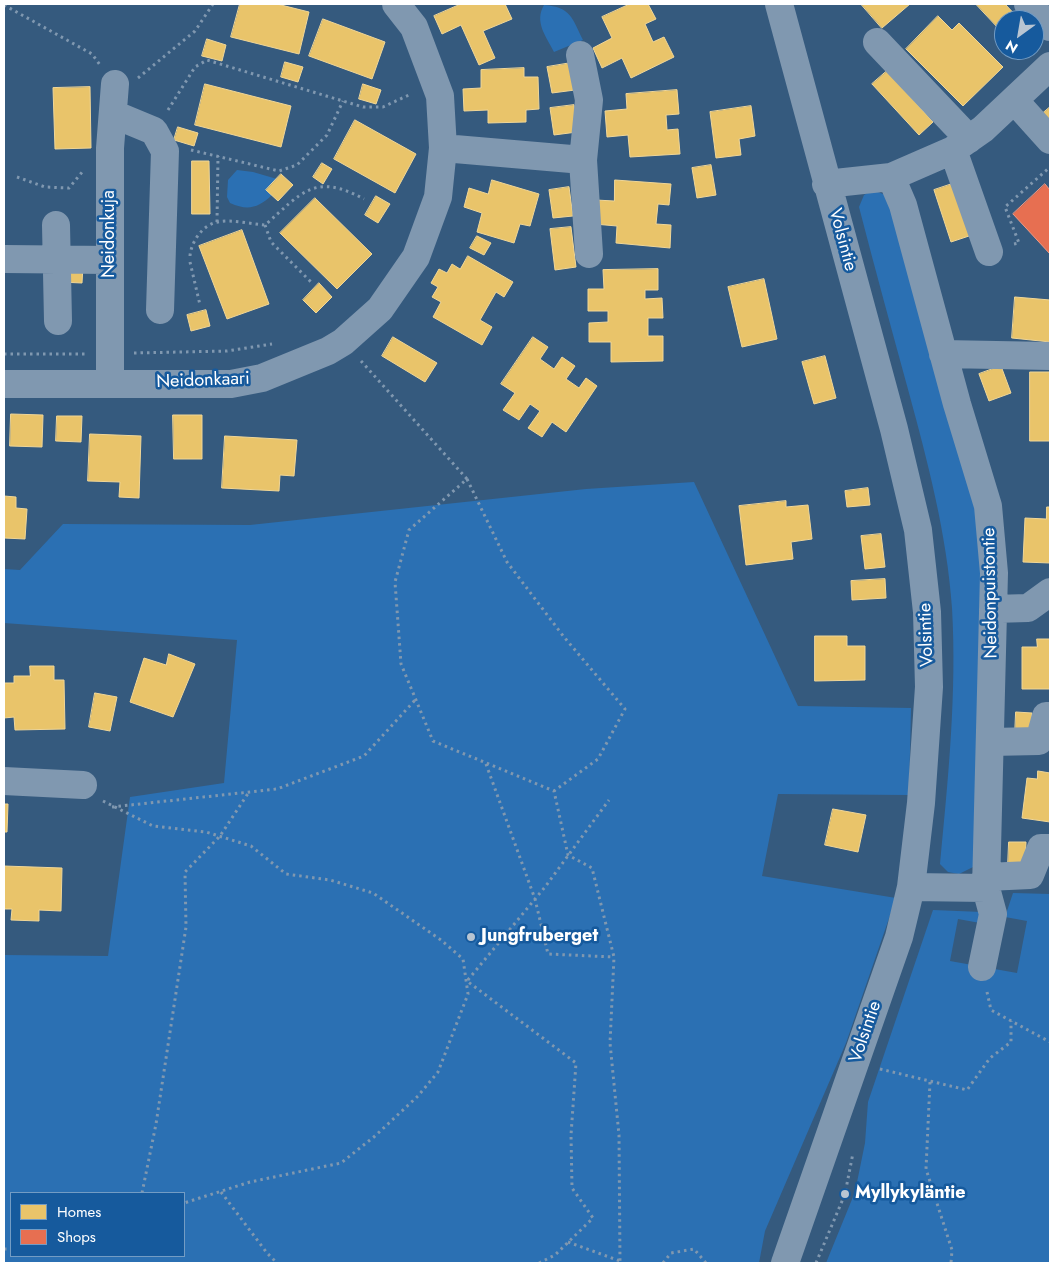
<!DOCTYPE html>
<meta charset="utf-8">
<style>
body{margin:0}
#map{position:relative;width:1054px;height:1267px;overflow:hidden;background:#355a7e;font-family:Jost,sans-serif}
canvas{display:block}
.frame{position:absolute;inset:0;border:5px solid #fff;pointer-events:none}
.legend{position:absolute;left:10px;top:1192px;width:175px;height:65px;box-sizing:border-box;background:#165a9d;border:1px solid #739cc4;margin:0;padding:6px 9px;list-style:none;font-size:15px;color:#fff}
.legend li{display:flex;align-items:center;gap:10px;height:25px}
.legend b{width:25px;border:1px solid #739cc4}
.north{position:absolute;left:994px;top:10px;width:50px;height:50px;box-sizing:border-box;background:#165a9d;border:1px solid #739cc4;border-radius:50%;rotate:212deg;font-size:14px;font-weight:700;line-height:20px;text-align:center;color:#fff}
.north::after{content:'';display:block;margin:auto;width:18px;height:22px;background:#b8c5d2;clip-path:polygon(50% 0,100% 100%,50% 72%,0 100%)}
</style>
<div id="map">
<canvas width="1054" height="1267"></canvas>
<div class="frame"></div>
<ul class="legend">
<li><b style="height:14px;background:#e9c46a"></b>Homes</li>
<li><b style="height:14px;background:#e76f51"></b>Shops</li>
</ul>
<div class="north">N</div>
</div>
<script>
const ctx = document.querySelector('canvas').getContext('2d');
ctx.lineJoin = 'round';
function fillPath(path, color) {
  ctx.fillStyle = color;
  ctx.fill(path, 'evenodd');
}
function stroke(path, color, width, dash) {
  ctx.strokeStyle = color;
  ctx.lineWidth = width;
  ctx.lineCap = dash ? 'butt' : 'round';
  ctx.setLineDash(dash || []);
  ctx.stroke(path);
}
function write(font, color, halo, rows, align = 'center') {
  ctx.font = font + ' Jost,sans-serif';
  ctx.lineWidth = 5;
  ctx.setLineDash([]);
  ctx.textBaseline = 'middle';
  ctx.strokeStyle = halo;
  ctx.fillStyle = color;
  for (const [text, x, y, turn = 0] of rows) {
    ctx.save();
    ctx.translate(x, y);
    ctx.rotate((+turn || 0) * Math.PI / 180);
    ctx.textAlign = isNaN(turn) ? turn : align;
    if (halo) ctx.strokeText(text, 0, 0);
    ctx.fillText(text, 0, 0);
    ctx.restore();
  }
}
fillPath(new Path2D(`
 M 544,5 C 571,7 572,18 583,40 L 554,52 C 546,36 534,22 544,5 Z
 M 237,170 L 253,172 L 277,179 L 266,190 L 272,195 C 258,208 248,211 230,203 L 227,197 L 228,180 Z
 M 873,190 L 888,196 L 986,538 L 977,858 L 973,867 L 959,874 L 948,872 L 940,864 C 948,780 957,693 952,608 C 947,535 928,463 909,393 C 892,331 875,269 859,207 L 864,195 Z
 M 694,482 L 798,706 L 911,708 L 909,795 L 778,794 L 762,876 L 896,898 L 846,1043 L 765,1231 L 759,1263 L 4,1263 L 4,955 L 108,956 L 130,797 L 224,783 L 237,640 L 4,623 L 4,569 L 20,570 L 63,524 L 250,525 L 586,489 ZM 11,1193 L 184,1193 L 184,1256 L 11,1256 Z
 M 1013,893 L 1050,894 L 1050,1263 L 826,1263 L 855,1192 L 865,1143 L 868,1102 L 933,910 L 982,912 L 980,923 L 958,919 L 950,961 L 1017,973 L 1027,921 L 1005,917 Z`), '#2b70b3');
const homes = new Path2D(`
 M 240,4 L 277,4 L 309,12 L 299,54 L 231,37 Z
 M 461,4 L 505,4 L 512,19 L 483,31 L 495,58 L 479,65 L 461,25 L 442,34 L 434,16 Z
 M 630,4 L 648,4 L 656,19 L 645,24 L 653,42 L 664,37 L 674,57 L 631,78 L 622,58 L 602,68 L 593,48 L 612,38 L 602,17 Z
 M 861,4 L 910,4 L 882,28 Z
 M 976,4 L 1005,4 L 1020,20 L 1004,20 L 1004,34 Z
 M 938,16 L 952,30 L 959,23 L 1003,67 L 963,106 L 906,49 Z
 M 323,19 L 385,42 L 372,79 L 309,56 Z
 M 207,39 L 226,45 L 222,61 L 202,56 Z
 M 285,62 L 303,67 L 298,82 L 281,77 Z
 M 571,63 L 575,90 L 552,93 L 547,67 Z
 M 524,68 L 524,77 L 538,77 L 539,109 L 526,110 L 526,122 L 488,123 L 488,110 L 464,111 L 463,89 L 481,88 L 481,70 Z
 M 887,71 L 933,122 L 919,135 L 872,84 Z
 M 205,84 L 291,106 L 281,147 L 195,125 Z
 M 363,84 L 381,90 L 376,104 L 359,99 Z
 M 90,87 L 91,148 L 55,149 L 53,88 Z
 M 677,90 L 679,114 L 666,115 L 667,130 L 678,129 L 680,154 L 630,157 L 628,135 L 607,137 L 605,111 L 627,109 L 626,94 Z
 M 574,105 L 577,132 L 554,135 L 550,108 Z
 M 751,106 L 755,136 L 739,139 L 741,155 L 716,158 L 710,112 Z
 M 1050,107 L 1050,122 L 1042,114 Z
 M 355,120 L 416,154 L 395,193 L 334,159 Z
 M 178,127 L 198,133 L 194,146 L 174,140 Z
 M 192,161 L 209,161 L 210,214 L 192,214 Z
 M 322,163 L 332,169 L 323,184 L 313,177 Z
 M 711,165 L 716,195 L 697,198 L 692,168 Z
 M 281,174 L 293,185 L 278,201 L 266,190 Z
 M 492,180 L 539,194 L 530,226 L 520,224 L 514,243 L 477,232 L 482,213 L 464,207 L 469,188 L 488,194 Z
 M 615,180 L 671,184 L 669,205 L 658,204 L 656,224 L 671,225 L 670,248 L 616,243 L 617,226 L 594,224 L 596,200 L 614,201 Z
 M 955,183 L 972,235 L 951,242 L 934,190 Z
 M 569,187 L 573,216 L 553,218 L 549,190 Z
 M 376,196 L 390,204 L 378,223 L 365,215 Z
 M 315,198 L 372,254 L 337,289 L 280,233 Z
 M 571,227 L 576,267 L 555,270 L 550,229 Z
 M 242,230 L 269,304 L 227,319 L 199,246 Z
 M 477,236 L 491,243 L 484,255 L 470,248 Z
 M 468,256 L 513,282 L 504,297 L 496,292 L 480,320 L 492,327 L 482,345 L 433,317 L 441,302 L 432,297 L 438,287 L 431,283 L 439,269 L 447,273 L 452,264 L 460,269 Z
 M 61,265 L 83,266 L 82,283 L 60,282 Z
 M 658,269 L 658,290 L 645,290 L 645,299 L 662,298 L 663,318 L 648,318 L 648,336 L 663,336 L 663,361 L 611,362 L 611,342 L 589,342 L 589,323 L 608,322 L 608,311 L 588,311 L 588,289 L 604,289 L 603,270 Z
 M 764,279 L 777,339 L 742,347 L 728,287 Z
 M 319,283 L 332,297 L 316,313 L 303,300 Z
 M 1015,297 L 1050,300 L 1050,342 L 1012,338 Z
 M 206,310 L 210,326 L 191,331 L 187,315 Z
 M 393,337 L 437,363 L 425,382 L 382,356 Z
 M 533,337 L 548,347 L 540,359 L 554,369 L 562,357 L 575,366 L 566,379 L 579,388 L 586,378 L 597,386 L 566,432 L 552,422 L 542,437 L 528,428 L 540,411 L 530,404 L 519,420 L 503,410 L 515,393 L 501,384 Z
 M 825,356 L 836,398 L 814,404 L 802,362 Z
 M 1001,366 L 1011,393 L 989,401 L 979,374 Z
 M 1030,372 L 1050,372 L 1050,441 L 1030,441 Z
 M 11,414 L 43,415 L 42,447 L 10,446 Z
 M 173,415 L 202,415 L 202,459 L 174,459 Z
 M 57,416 L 82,416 L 81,442 L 56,441 Z
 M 90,434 L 141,436 L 139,498 L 119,497 L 120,482 L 88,481 Z
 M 225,436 L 297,440 L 294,476 L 280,475 L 279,491 L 222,488 Z
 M 868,488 L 870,505 L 847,507 L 845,491 Z
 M 4,496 L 16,497 L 16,508 L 27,509 L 25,539 L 4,538 Z
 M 786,501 L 786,507 L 808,505 L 812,539 L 791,542 L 793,559 L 746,565 L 739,506 Z
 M 1047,507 L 1050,507 L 1050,563 L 1023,562 L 1025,518 L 1046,519 Z
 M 881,534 L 885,567 L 865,569 L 861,536 Z
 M 885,579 L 886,598 L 852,600 L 851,581 Z
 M 815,636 L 847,636 L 847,646 L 865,646 L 865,680 L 815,681 Z
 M 1037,639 L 1050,639 L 1050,689 L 1022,689 L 1022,647 L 1037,647 Z
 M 169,654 L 195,664 L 173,717 L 130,702 L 144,658 L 166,665 Z
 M 30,666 L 54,666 L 54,680 L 64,680 L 65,729 L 15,730 L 14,717 L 4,718 L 4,683 L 14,683 L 14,676 L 30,676 Z
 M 95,693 L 117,697 L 110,731 L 89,727 Z
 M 1016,712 L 1032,713 L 1031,737 L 1015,736 Z
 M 1038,771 L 1050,773 L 1050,822 L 1022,818 L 1027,778 L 1037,779 Z
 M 4,804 L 8,804 L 7,832 L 4,832 Z
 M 833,809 L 866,815 L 858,852 L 825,845 Z
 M 1009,842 L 1026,842 L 1025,867 L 1008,866 Z
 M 4,866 L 62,868 L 61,911 L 39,910 L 39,921 L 11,920 L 12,909 L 4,909 Z`);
fillPath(homes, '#e9c46a');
stroke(homes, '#f0d697', 1);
const shops = new Path2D(`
 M 1045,184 L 1050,190 L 1050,254 L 1013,214 Z`);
fillPath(shops, '#e76f51');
stroke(shops, '#ee9a85', 1);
stroke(new Path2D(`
 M 4,5 L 92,54 L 100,65
 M 138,78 L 195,31 L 213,4
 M 168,110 L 195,67 L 207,60 L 363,107 L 383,107 L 411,94
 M 191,150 L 279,171 L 297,165 L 327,135 L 343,101
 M 17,177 L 45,187 L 69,188 L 83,171
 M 217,222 L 218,156
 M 265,225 L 271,242 L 312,283
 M 1014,244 L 1019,243 L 1005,207 L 1050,167
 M 190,256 C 191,242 203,224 218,222 C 232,219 250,224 265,225 C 302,193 314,172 364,199
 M 190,262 L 200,305
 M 134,353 L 227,351 L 272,344
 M 4,354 L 86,354
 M 361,361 L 467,479 L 409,530 L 395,582 L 401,664 L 433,741 L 554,791 L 568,855 L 592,868 L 614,957 L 610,1043 L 619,1135 L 620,1263
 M 467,479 L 507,562 L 564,637 L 625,709 L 598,759 L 554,791
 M 486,764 L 535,899 L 548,954 L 614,957
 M 103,801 L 153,826 L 206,832 L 251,846 L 286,874 L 330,880 L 373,893 L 441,940 L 463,959 L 468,994 L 438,1072 L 418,1096 L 375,1136 L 341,1163 L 250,1182 L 184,1203
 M 112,807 L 277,789 L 364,756 L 416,699
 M 987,992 L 991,1010 L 1050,1042
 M 880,1069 L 967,1090 L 990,1058 L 1011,1042 L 1011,1021
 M 930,1082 L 926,1169 L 952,1250 L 951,1263
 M 221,1192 L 267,1253 L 277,1263
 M 142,1193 L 156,1124 L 186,927 L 185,872 L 220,836 L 249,792
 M 568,1242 L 620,1261
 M 4,1249 L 11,1249
 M 539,1263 L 555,1255 L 593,1218 L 572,1188 L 571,1135 L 576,1063 L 467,981 L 545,887 L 609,800
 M 663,1263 L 671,1253 L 694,1249 L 706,1263
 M 816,1263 L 845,1194 L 853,1153`), '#8098b0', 3, [2.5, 4]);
stroke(new Path2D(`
 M 779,4 L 894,429 L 918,530 L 927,612 L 929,687 L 921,803 L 911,887 L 899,937 L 785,1263
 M 1028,4 L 1050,27
 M 877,42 L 969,139
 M 580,55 L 589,100 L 583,160 L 589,254
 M 1014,100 L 1050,140
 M 113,114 L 154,131 L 165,151 L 160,310
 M 443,148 L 583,160
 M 953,150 L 989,252
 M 891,177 L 903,205 L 957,404 L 988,506 L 994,573 L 986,888 L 911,887
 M 826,184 L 891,177 L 953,150 L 983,129 L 1050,66
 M 56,225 L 58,321
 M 4,259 L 110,260
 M 943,354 L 1050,356
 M 110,383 L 110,148 L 115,84
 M 4,384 L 231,384 L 262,378 L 328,351 L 343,342 L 380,309 L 416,257 L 438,197 L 443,148 L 440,96 L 414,27 L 396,4
 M 993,609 L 1028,608 L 1050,592
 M 990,742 L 1039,741 L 1046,716 L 1050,716
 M 4,781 L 83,785
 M 987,877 L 1030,875 L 1041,848 L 1050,848
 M 982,967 L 993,914 L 986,888`), '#8098b0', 28);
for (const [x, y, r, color] of [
 [471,937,5,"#b8c5d2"],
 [845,1194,5,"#b8c5d2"]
]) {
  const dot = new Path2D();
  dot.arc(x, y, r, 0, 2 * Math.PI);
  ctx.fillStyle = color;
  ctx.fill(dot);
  stroke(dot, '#165a9d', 2);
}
write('18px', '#fff', '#165a9d', [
 ["Neidonkuja",110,234,-90],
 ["Volsintie",842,240,75],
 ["Neidonkaari",203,381,-2],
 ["Neidonpuistontie",991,593,-91],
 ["Volsintie",927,635,-92],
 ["Volsintie",866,1032,-71]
]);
write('bold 18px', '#fff', '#165a9d', [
 ["Jungfruberget",481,937],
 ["Myllykyläntie",855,1194]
], 'left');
</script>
